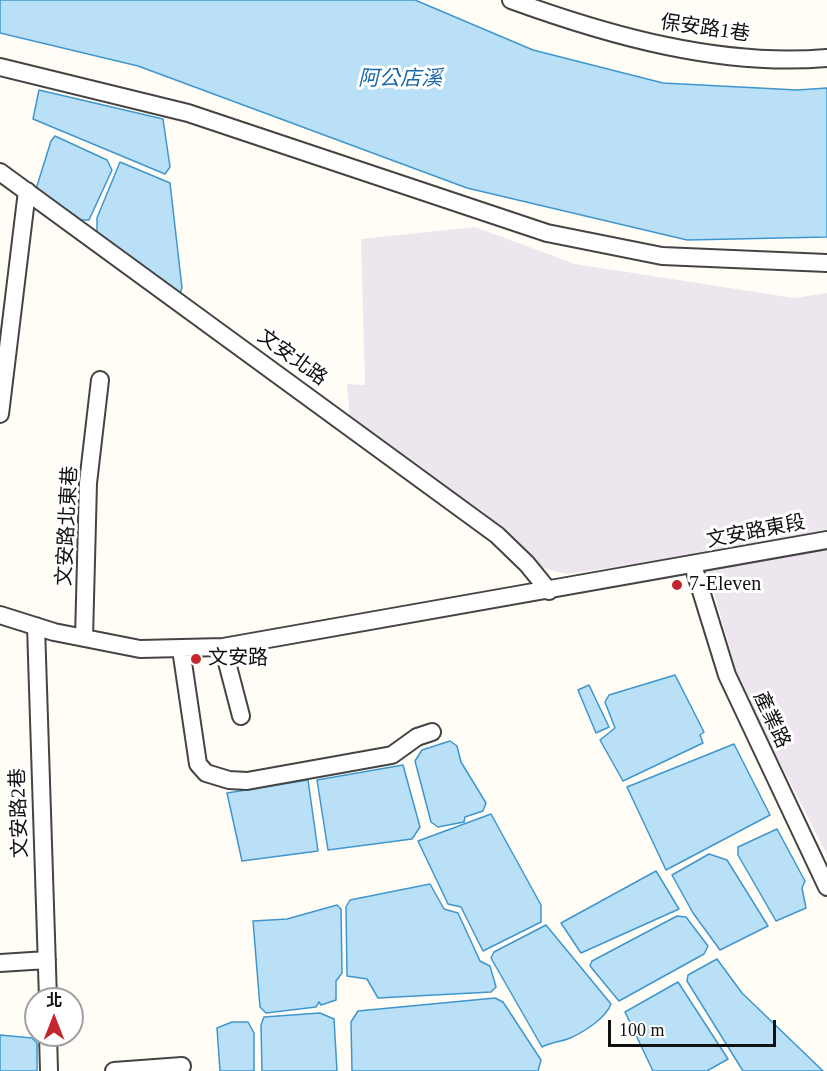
<!DOCTYPE html>
<meta charset="utf-8">
<style>
body{margin:0}
#map{position:relative;width:827px;height:1071px;overflow:hidden;background:#fffdf5;font-family:"Times New Roman","Noto Sans TC",serif}
canvas{display:block}
.north{position:absolute;left:24px;top:987px;width:60px;height:60px;box-sizing:border-box;background:#fff;border:2px solid #a0a0a0;border-radius:50%;rotate:0deg;font-size:16px;font-weight:700;line-height:24px;text-align:center;color:#111}
.north::after{content:'';display:block;margin:auto;width:21px;height:27px;background:#c4262e;clip-path:polygon(50% 0,100% 100%,50% 72%,0 100%)}
.scale{position:absolute;left:608px;top:1020px;width:168px;height:27px;box-sizing:border-box;border:3px solid #111;border-top:0;padding-left:8px;font-size:18px;line-height:21px;white-space:nowrap;color:#111;-webkit-text-stroke:4px #fff;paint-order:stroke}
</style>
<div id="map">
<canvas width="827" height="1071"></canvas>
<div class="north">北</div>
<div class="scale">100 m</div>
</div>
<script>
const ctx = document.querySelector('canvas').getContext('2d');
ctx.lineJoin = 'round';
function fillPath(path, color) {
  ctx.fillStyle = color;
  ctx.fill(path, 'evenodd');
}
function stroke(path, color, width, dash) {
  ctx.strokeStyle = color;
  ctx.lineWidth = width;
  ctx.lineCap = dash ? 'butt' : 'round';
  ctx.setLineDash(dash || []);
  ctx.stroke(path);
}
function write(font, color, halo, rows, align = 'center') {
  ctx.font = font + ' "Times New Roman","Noto Sans TC",serif';
  ctx.lineWidth = 6;
  ctx.setLineDash([]);
  ctx.textBaseline = 'middle';
  ctx.strokeStyle = halo;
  ctx.fillStyle = color;
  for (const [text, x, y, turn = 0] of rows) {
    ctx.save();
    ctx.translate(x, y);
    ctx.rotate((+turn || 0) * Math.PI / 180);
    ctx.textAlign = isNaN(turn) ? turn : align;
    if (halo) ctx.strokeText(text, 0, 0);
    ctx.fillText(text, 0, 0);
    ctx.restore();
  }
}
fillPath(new Path2D(`
 M 475,227 L 575,264 L 794,298 L 827,293 L 827,855 L 740,684 L 703,554 L 567,574 L 533,565 L 484,513 L 350,419 L 347,384 L 365,385 L 361,239 Z`), '#eee6ef');
const water = new Path2D(`
 M 0,0 L 415,0 L 533,50 L 663,83 L 797,90 L 827,88 L 827,237 L 687,240 L 467,188 L 138,66 L 0,33 Z
 M 39,90 L 163,119 L 170,167 L 165,174 L 33,119 Z
 M 55,136 L 107,160 L 112,170 L 89,220 L 75,220 L 36,189 L 51,141 Z
 M 120,162 L 170,183 L 182,288 L 179,296 L 97,234 L 97,218 Z
 M 675,675 L 704,732 L 700,735 L 703,743 L 623,781 L 600,740 L 615,728 L 605,702 L 609,695 Z
 M 589,685 L 609,727 L 596,733 L 578,690 Z
 M 450,741 L 457,746 L 461,762 L 486,803 L 483,811 L 465,817 L 464,822 L 438,827 L 431,822 L 415,761 L 422,750 Z
 M 734,744 L 770,815 L 666,870 L 627,787 Z
 M 403,765 L 420,827 L 412,839 L 328,850 L 317,780 Z
 M 308,780 L 318,851 L 242,861 L 227,793 Z
 M 491,814 L 541,905 L 541,922 L 483,951 L 461,907 L 448,904 L 418,841 Z
 M 777,829 L 805,881 L 802,888 L 806,908 L 776,921 L 738,855 L 738,847 Z
 M 709,854 L 727,860 L 768,926 L 720,950 L 693,913 L 672,875 Z
 M 656,871 L 679,909 L 581,953 L 561,923 Z
 M 430,884 L 444,909 L 458,913 L 480,961 L 490,966 L 496,987 L 491,992 L 378,998 L 367,979 L 347,976 L 346,907 L 350,900 Z
 M 337,905 L 341,909 L 342,973 L 336,981 L 336,1000 L 321,1005 L 319,1002 L 316,1007 L 266,1013 L 260,1007 L 253,921 L 287,919 Z
 M 677,916 L 686,917 L 708,946 L 704,954 L 619,1001 L 590,966 L 592,961 Z
 M 546,925 L 611,1004 C 606,1018 584,1032 570,1038 C 561,1042 552,1042 542,1047 L 491,958 L 494,952 Z
 M 717,959 L 742,993 L 823,1071 L 743,1071 L 687,981 L 688,975 Z
 M 678,982 L 728,1059 L 707,1071 L 653,1071 L 625,1012 Z
 M 495,998 L 503,1002 L 541,1060 L 538,1071 L 352,1071 L 351,1022 L 358,1011 Z
 M 320,1013 L 334,1019 L 337,1071 L 262,1071 L 261,1025 L 264,1017 Z
 M 232,1022 L 248,1022 L 254,1033 L 254,1071 L 220,1071 L 217,1028 Z
 M 0,1035 L 32,1038 L 37,1043 L 37,1071 L 0,1071 Z`);
fillPath(water, '#b9e0f7');
stroke(water, '#3f96cf', 1.5);
const minor = new Path2D(`
 M 511,0 C 610,36 720,67 827,58
 M 0,67 L 188,113 L 547,233 L 662,256 L 827,263
 M 0,172 L 497,535 L 527,564 L 549,591
 M 0,414 L 27,191
 M 693,565 L 727,675 L 827,887
 M 0,615 L 54,632 L 140,649 L 223,647 L 827,540
 M 36,626 L 48,999
 M 84,638 L 88,483 L 100,380
 M 223,647 L 241,716
 M 181,649 L 198,764 L 206,773 L 229,780 L 247,781 L 392,755 L 417,737 L 432,732
 M 0,963 L 47,960
 M 48,1035 L 49,1071
 M 114,1071 L 182,1066`);
stroke(minor, '#444', 20);
stroke(minor, '#fff', 16);
for (const [x, y, r, color] of [
 [677,585,6,"#c4262e"],
 [196,659,6,"#c4262e"]
]) {
  const dot = new Path2D();
  dot.arc(x, y, r, 0, 2 * Math.PI);
  ctx.fillStyle = color;
  ctx.fill(dot);
  stroke(dot, '#fff', 2);
}
write('20px', '#111', '#fff', [
 ["保安路1巷",705,29,8],
 ["文安北路",292,358,36],
 ["文安路北東巷",68,526,-87],
 ["文安路東段",756,532,-11],
 ["產業路",771,720,65],
 ["文安路2巷",20,813,-92]
]);
write('20px', '#111', '#fff', [
 ["7-Eleven",689,585],
 ["文安路",208,659]
], 'left');
write('italic 21px', '#1768a6', '#fff', [
 ["阿公店溪",400,79]
]);
</script>
